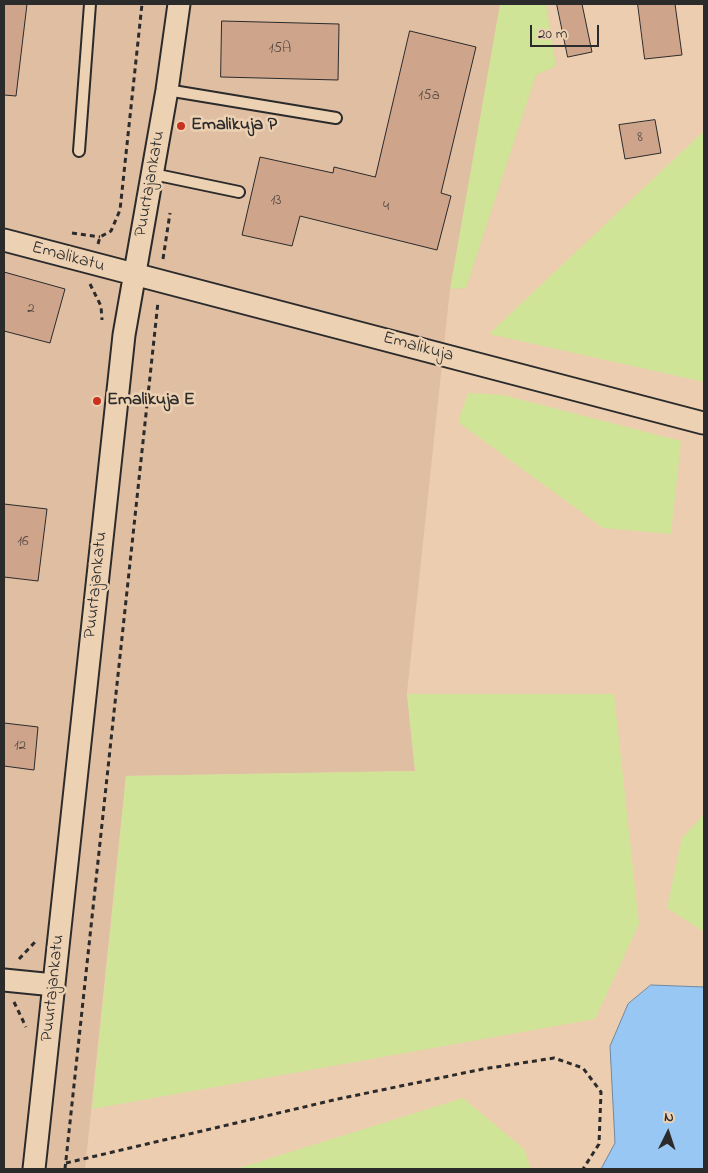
<!DOCTYPE html>
<style>
body{margin:0}
#map{position:relative;width:708px;height:1173px;overflow:hidden;background:#edcdaf;font-family:"Indie Flower",sans-serif}
canvas{display:block}
.frame{position:absolute;inset:0;border:5px solid #2b2b2b;pointer-events:none}
.north{position:absolute;left:643px;top:1108px;width:50px;height:50px;-webkit-text-stroke:4px #edd1b3;paint-order:stroke;rotate:4deg;font-size:14px;font-weight:700;line-height:20px;text-align:center;color:#2b2b2b}
.north::after{content:'';display:block;margin:auto;width:18px;height:22px;background:#2b2b2b;clip-path:polygon(50% 0,100% 100%,50% 72%,0 100%)}
.scale{position:absolute;left:530px;top:25px;width:69px;height:22px;box-sizing:border-box;border:2px solid #2b2b2b;border-top:0;padding-left:6px;font-size:15px;line-height:18px;white-space:nowrap;color:#2b2b2b;-webkit-text-stroke:4px #edd1b3;paint-order:stroke}
</style>
<div id="map">
<canvas width="708" height="1173"></canvas>
<div class="frame"></div>
<div class="north">N</div>
<div class="scale">20 m</div>
</div>
<script>
const ctx = document.querySelector('canvas').getContext('2d');
ctx.lineJoin = 'round';
function fillPath(path, color) {
  ctx.fillStyle = color;
  ctx.fill(path, 'evenodd');
}
function stroke(path, color, width, dash) {
  ctx.strokeStyle = color;
  ctx.lineWidth = width;
  ctx.lineCap = dash ? 'butt' : 'round';
  ctx.setLineDash(dash || []);
  ctx.stroke(path);
}
function write(font, color, halo, rows, align = 'center') {
  ctx.font = font + ' "Indie Flower",sans-serif';
  ctx.lineWidth = 5;
  ctx.setLineDash([]);
  ctx.textBaseline = 'middle';
  ctx.strokeStyle = halo;
  ctx.fillStyle = color;
  for (const [text, x, y, turn = 0] of rows) {
    ctx.save();
    ctx.translate(x, y);
    ctx.rotate((+turn || 0) * Math.PI / 180);
    ctx.textAlign = isNaN(turn) ? turn : align;
    if (halo) ctx.strokeText(text, 0, 0);
    ctx.fillText(text, 0, 0);
    ctx.restore();
  }
}
fillPath(new Path2D(`
 M 4,4 L 546,4 L 556,66 L 536,75 L 466,288 L 450,289 L 407,693 L 415,771 L 126,776 L 85,1169 L 4,1169 Z`), '#e0bea2');
fillPath(new Path2D(`
 M 500,4 L 546,4 L 556,66 L 536,75 L 466,288 L 450,289 Z
 M 704,131 L 704,382 L 489,334 Z
 M 468,393 L 503,395 L 681,441 L 671,534 L 603,528 L 458,422 Z
 M 407,694 L 614,694 L 639,924 L 595,1019 L 92,1109 L 126,776 L 415,771 Z
 M 704,814 L 704,932 L 667,908 L 682,838 Z
 M 463,1098 L 524,1149 L 531,1169 L 236,1169 Z`), '#d0e498');
const water = new Path2D(`
 M 651,985 L 704,987 L 704,1169 L 601,1169 L 615,1143 L 610,1046 L 628,1004 Z`);
fillPath(water, '#98c7f3');
stroke(water, '#6c89a3', 1);
const building = new Path2D(`
 M 4,4 L 27,4 L 16,96 L 4,95 Z
 M 557,4 L 582,4 L 592,52 L 568,57 Z
 M 638,4 L 675,4 L 682,55 L 645,59 Z
 M 222,21 L 339,24 L 338,80 L 221,77 Z
 M 410,31 L 476,47 L 441,193 L 451,196 L 437,250 L 300,216 L 292,246 L 242,235 L 260,157 L 333,173 L 334,167 L 375,177 Z
 M 655,120 L 661,153 L 625,159 L 619,125 Z
 M 4,272 L 65,289 L 50,343 L 4,331 Z
 M 4,504 L 47,509 L 38,581 L 4,577 Z
 M 4,723 L 38,727 L 34,770 L 4,766 Z`);
fillPath(building, '#cea48b');
stroke(building, '#2b2b2b', 1);
const lane = new Path2D(`
 M 167,90 L 336,118
 M 79,151 L 90,4
 M 153,174 L 239,192`);
const street = new Path2D(`
 M 4,240 L 703,423
 M 4,980 L 54,985
 M 34,1169 L 124,335 L 167,90 L 179,4`);
stroke(lane, '#2b2b2b', 14);
stroke(street, '#2b2b2b', 25);
stroke(new Path2D(`
 M 72,233 L 100,237
 M 98,244 L 100,237 L 111,231 L 120,210 L 142,4
 M 163,259 L 170,213
 M 90,284 L 101,306 L 102,320
 M 19,959 L 35,942
 M 14,1002 L 26,1027
 M 66,1163 L 338,1099 L 483,1069 L 554,1058 L 583,1068 L 601,1092 L 599,1144 L 583,1169
 M 65,1169 L 158,302`), '#2b2b2b', 3, [5, 4]);
stroke(lane, '#edd1b3', 10);
stroke(street, '#edd1b3', 21);
for (const [x, y, r, color] of [
 [181,126,5,"#c8321e"],
 [97,401,5,"#c8321e"]
]) {
  const dot = new Path2D();
  dot.arc(x, y, r, 0, 2 * Math.PI);
  ctx.fillStyle = color;
  ctx.fill(dot);
  stroke(dot, '#edd1b3', 2);
}
write('15px', '#544943', null, [
 ["15A",280,50],
 ["15a",429,97],
 ["8",640,139],
 ["13",276,202],
 ["4",386,208],
 ["2",31,310],
 ["16",23,543],
 ["12",20,747]
]);
write('bold 18px', '#2b2b2b', '#edd1b3', [
 ["Emalikuja P",191,126],
 ["Emalikuja E",107,401]
], 'left');
write('18px', '#2b2b2b', '#edd1b3', [
 ["Puurtajankatu",151,184,-80],
 ["Emalikatu",68,258,15],
 ["Emalikuja",418,348,15],
 ["Puurtajankatu",97,585,-84],
 ["Puurtajankatu",54,988,-84]
]);
</script>
